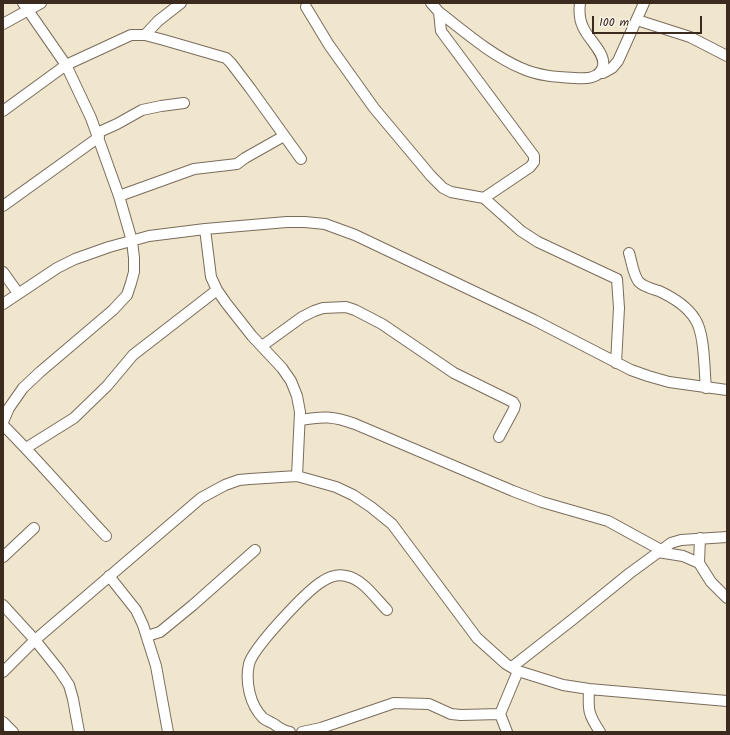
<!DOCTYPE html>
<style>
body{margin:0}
#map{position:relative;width:730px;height:735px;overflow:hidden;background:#f0e6cd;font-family:Kalam,sans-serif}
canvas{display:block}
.frame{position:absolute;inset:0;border:4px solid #3b2a1e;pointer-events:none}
.scale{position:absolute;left:592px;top:16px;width:110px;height:18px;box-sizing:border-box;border:2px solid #3b2a1e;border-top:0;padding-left:5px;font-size:12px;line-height:14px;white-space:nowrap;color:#3b2a1e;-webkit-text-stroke:3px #f7f3e8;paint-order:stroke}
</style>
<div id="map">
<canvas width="730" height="735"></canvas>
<div class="frame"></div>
<div class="scale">100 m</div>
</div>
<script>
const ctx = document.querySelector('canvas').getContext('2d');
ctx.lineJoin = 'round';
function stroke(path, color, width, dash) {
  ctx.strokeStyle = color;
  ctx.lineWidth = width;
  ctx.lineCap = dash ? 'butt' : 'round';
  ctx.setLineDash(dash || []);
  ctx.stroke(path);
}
const minor = new Path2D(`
 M 431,3 L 439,12 L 441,31 L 534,156 L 534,162 L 530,167 L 484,198
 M 306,7 L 329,45 L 374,108 L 431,176 L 443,188 L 451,192 L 484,198 L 521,231 L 538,242 L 617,279 L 619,308 L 616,363
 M 439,12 C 465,32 491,55 521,68 C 538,76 557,77 575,78 C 585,79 600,79 603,66 C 606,53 587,38 583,27 C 579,19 579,11 580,3
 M 637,20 L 690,37 L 727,56
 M 3,24 L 41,3
 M 145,35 L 158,21 L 181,3
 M 600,72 L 603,73 L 612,68 L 618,61 L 644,3
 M 3,111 L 66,65 L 131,35 L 145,35 L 164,40 L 226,58 L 231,63 L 250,88 L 301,159
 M 97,133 L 117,124 L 142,110 L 161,106 L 184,103
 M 119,196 L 194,169 L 237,164 L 245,158 L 284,136
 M 3,206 L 99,137
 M 205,229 L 211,277 L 217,290 L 226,303 L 252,336 L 282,368 L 291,381 L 297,396 L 300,412 L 297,476
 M 629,253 C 632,262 633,275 639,282 C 644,287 653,289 659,291 C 672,297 687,306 695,319 C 705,334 704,369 706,388
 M 3,272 L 18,293
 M 3,304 L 57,268 L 75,259 L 109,247 L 149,236 L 205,229 L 287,222 L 305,222 L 325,224 L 355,235 L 534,320 L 631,370 L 648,376 L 669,382 L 727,390
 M 262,346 L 302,317 L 314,311 L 323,308 L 346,307 L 355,310 L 382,324 L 454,373 L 513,402 L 515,405 L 514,409 L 499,437
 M 300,420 C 323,416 333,416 355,424 L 513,491 L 542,502 L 608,521 L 661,550
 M 3,422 L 9,408 L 23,388 L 40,372 L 113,310 L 127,295 L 131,283 L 134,272 L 134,258 L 132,241 L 119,196 L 91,118 L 66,65 L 23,3
 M 3,425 C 39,461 71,499 106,536
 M 26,448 L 74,418 L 107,386 L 133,355 L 217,290
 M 658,552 L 683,556 L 699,563 L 711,582 L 727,598
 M 3,557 L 34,528
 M 699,563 L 700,538
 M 109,576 L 136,610 L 143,625 L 156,666 L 168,732
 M 3,605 L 35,640 L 59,670 L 69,685 L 73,699 L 79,732
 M 147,636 L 160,632 L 193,605 L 255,550
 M 512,667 L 572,620 L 630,573 L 671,543 L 681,540 L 727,537
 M 3,672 L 35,640 L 201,498 L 225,485 L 239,480 L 250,479 L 297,476 L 336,487 L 353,495 L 371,507 L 392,524 L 477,638 L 506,664 L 518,671 L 563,685 L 589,689 L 727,701
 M 589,689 C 588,710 588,714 600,732
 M 3,722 L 13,732
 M 290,732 C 283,731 279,728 274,724 C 270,722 266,720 263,718 C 250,705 245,682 249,664 C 253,648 307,590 323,581 C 329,577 338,574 346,576 C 363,579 375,598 387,610
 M 302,732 L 321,728 L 394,703 L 429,704 L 451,714 L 461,715 L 500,714
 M 507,732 L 500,714 L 518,671`);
stroke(minor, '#7a6c5b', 12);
stroke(minor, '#fff', 10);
</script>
